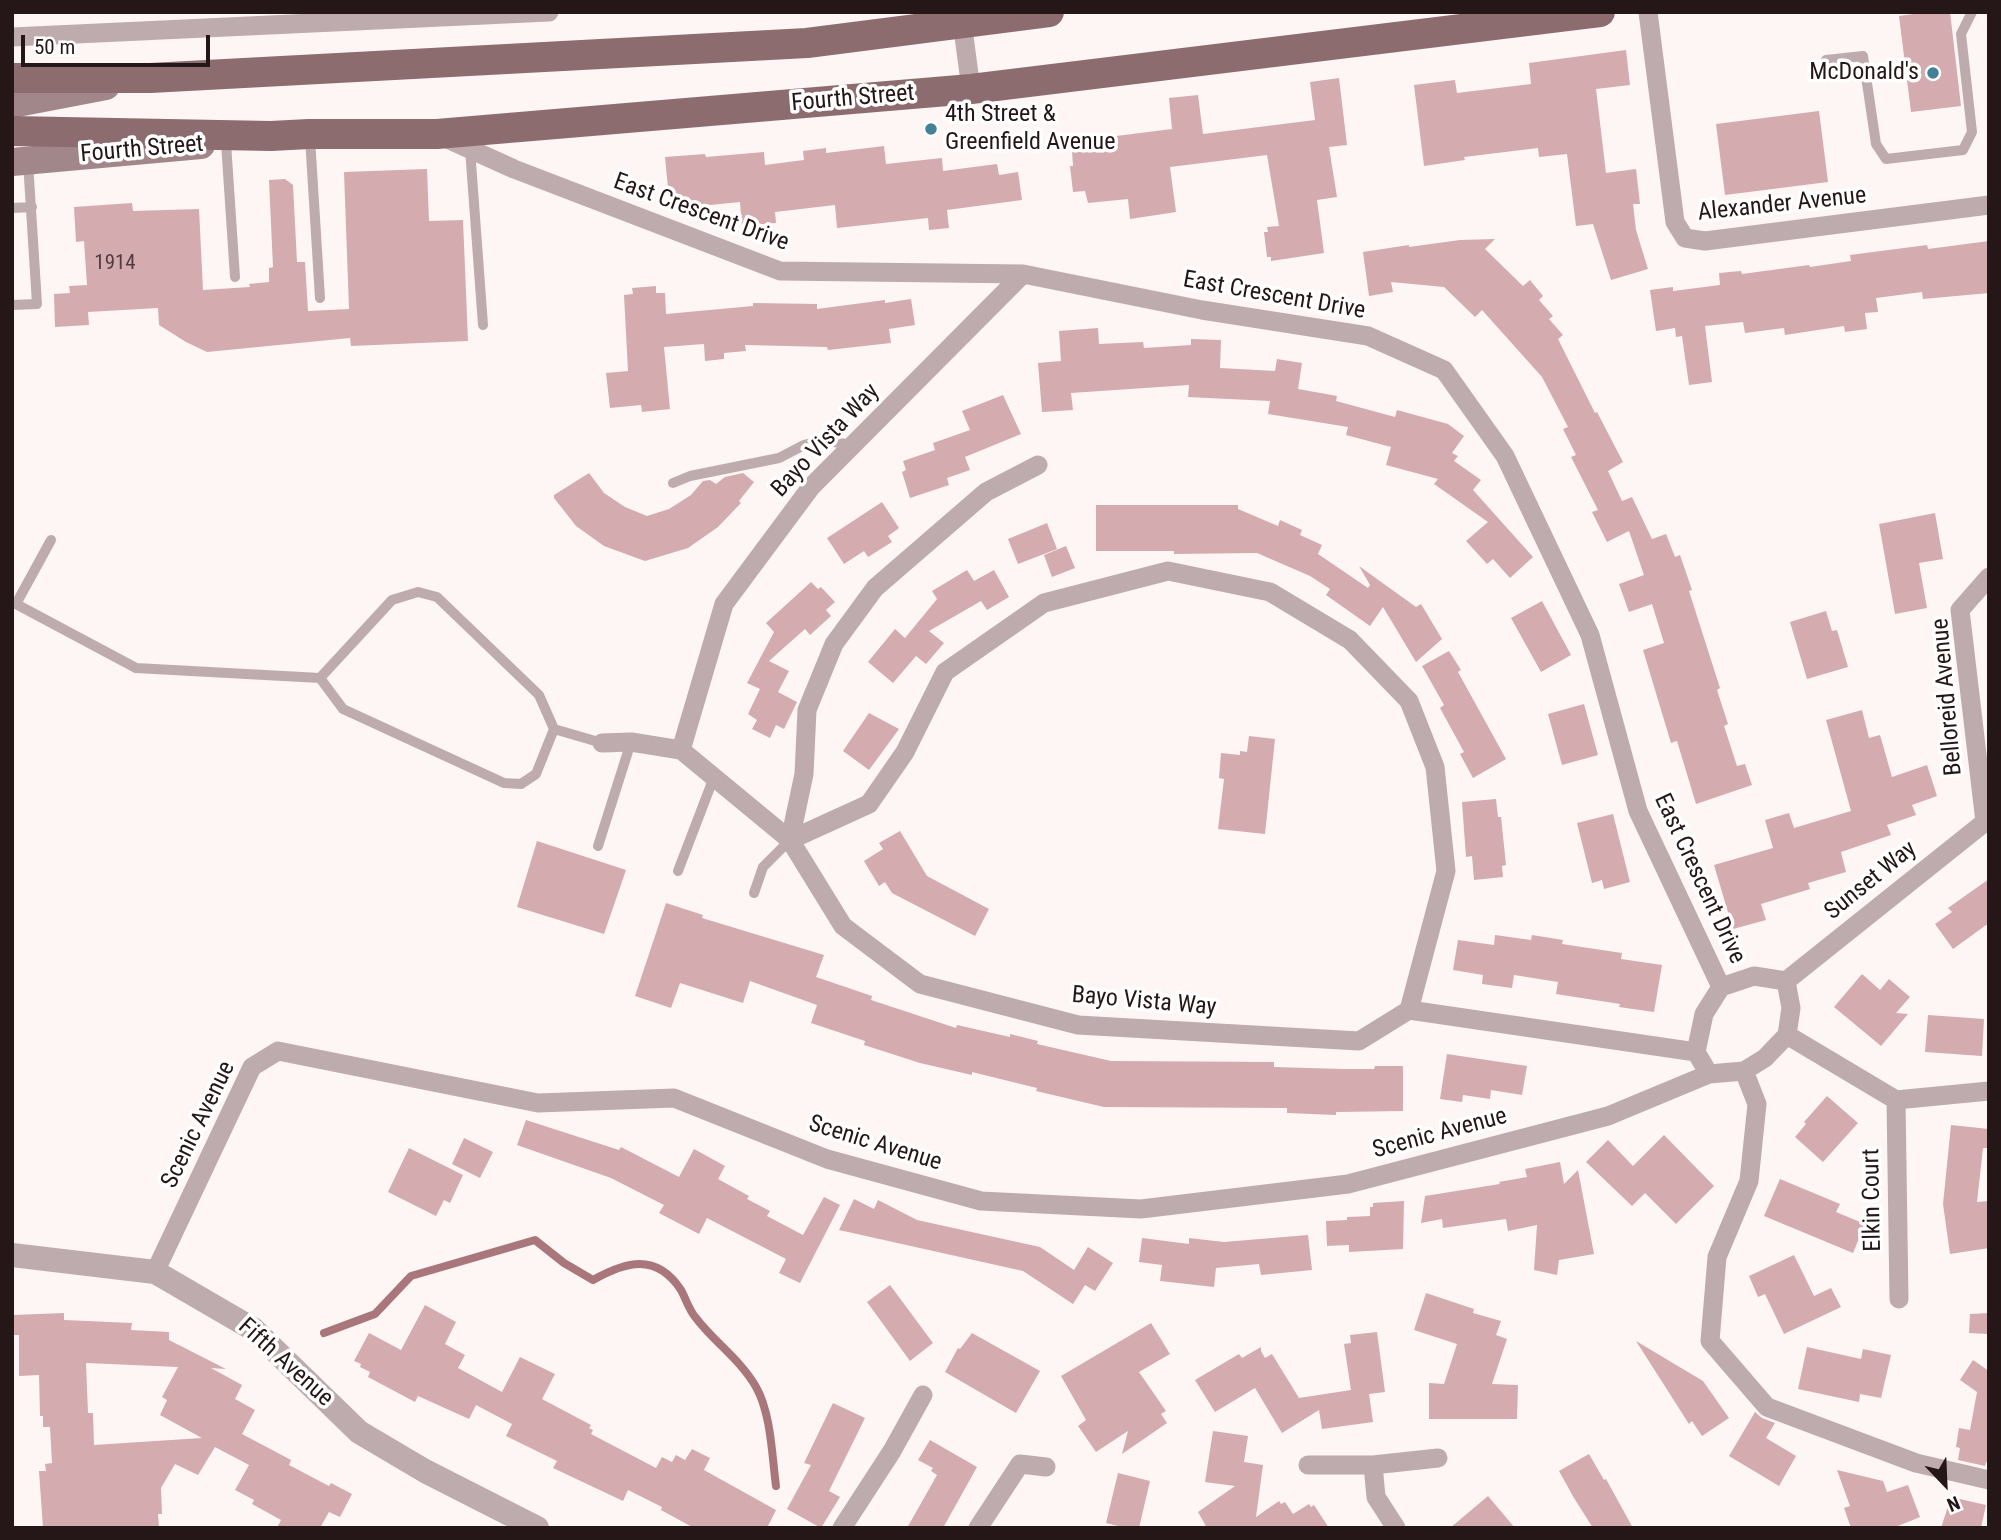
<!DOCTYPE html>
<style>
body{margin:0}
#map{position:relative;width:2001px;height:1540px;overflow:hidden;background:#fef5f5;font-family:"Roboto Condensed",sans-serif}
canvas{display:block}
.frame{position:absolute;inset:0;border:14px solid #251618;pointer-events:none}
.north{position:absolute;left:1910px;top:1449px;width:70px;height:70px;-webkit-text-stroke:5px #fff;paint-order:stroke;rotate:157deg;font-size:19px;font-weight:700;line-height:28px;text-align:center;color:#251618}
.north::after{content:'';display:block;margin:auto;width:24px;height:32px;background:#251618;clip-path:polygon(50% 0,100% 100%,50% 72%,0 100%)}
.scale{position:absolute;left:21px;top:35px;width:189px;height:32px;box-sizing:border-box;border:4px solid #251618;border-top:0;padding-left:9px;font-size:21px;line-height:24px;white-space:nowrap;color:#251618;-webkit-text-stroke:5px #fff;paint-order:stroke}
</style>
<div id="map">
<canvas width="2001" height="1540"></canvas>
<div class="frame"></div>
<div class="north">N</div>
<div class="scale">50 m</div>
</div>
<script>
const ctx = document.querySelector('canvas').getContext('2d');
ctx.lineJoin = 'round';
function stroke(path, color, width, dash) {
  ctx.strokeStyle = color;
  ctx.lineWidth = width;
  ctx.lineCap = dash ? 'butt' : 'round';
  ctx.setLineDash(dash || []);
  ctx.stroke(path);
}
function fillPath(path, color) {
  ctx.fillStyle = color;
  ctx.fill(path, 'evenodd');
}
function write(font, color, halo, rows, align = 'center') {
  ctx.font = font + ' "Roboto Condensed",sans-serif';
  ctx.lineWidth = 7;
  ctx.setLineDash([]);
  ctx.textBaseline = 'middle';
  ctx.strokeStyle = halo;
  ctx.fillStyle = color;
  for (const [text, x, y, turn = 0] of rows) {
    ctx.save();
    ctx.translate(x, y);
    ctx.rotate((+turn || 0) * Math.PI / 180);
    ctx.textAlign = isNaN(turn) ? turn : align;
    if (halo) ctx.strokeText(text, 0, 0);
    ctx.fillText(text, 0, 0);
    ctx.restore();
  }
}
stroke(new Path2D(`
 M 324,1333 L 375,1314 L 411,1276 L 535,1240 L 564,1263 L 593,1280 C 625,1262 656,1252 681,1290 C 686,1299 689,1310 696,1318 C 714,1342 741,1360 756,1387 C 771,1413 772,1456 776,1486`), '#a9777b', 8);
fillPath(new Path2D(`
 M 1928,12 L 1950,12 L 1961,106 L 1911,112 L 1899,16 Z
 M 1626,50 L 1630,85 L 1596,89 L 1606,173 L 1636,169 L 1640,204 L 1633,204 L 1636,230 L 1648,269 L 1611,280 L 1593,224 L 1576,226 L 1567,154 L 1539,157 L 1538,148 L 1464,157 L 1465,160 L 1424,166 L 1414,85 L 1455,80 L 1457,93 L 1531,84 L 1529,63 Z
 M 1339,78 L 1347,145 L 1329,147 L 1337,197 L 1317,200 L 1324,253 L 1271,261 L 1271,257 L 1267,257 L 1264,232 L 1268,232 L 1267,227 L 1279,226 L 1267,155 L 1170,167 L 1176,212 L 1130,219 L 1128,199 L 1088,203 L 1085,191 L 1073,192 L 1070,166 L 1073,166 L 1072,151 L 1077,150 L 1076,141 L 1172,129 L 1169,98 L 1198,95 L 1203,134 L 1315,120 L 1310,82 Z
 M 1819,111 L 1828,182 L 1725,195 L 1716,124 Z
 M 884,146 L 886,164 L 942,158 L 943,171 L 997,164 L 999,175 L 1018,172 L 1022,200 L 947,210 L 949,228 L 929,230 L 928,218 L 837,228 L 835,205 L 775,212 L 776,223 L 742,226 L 740,202 L 670,209 L 665,157 L 705,154 L 706,157 L 764,152 L 765,165 L 804,160 L 803,151 L 826,148 L 826,153 Z
 M 427,169 L 429,221 L 463,220 L 468,341 L 351,346 L 350,338 L 207,352 L 186,342 L 159,325 L 158,308 L 88,312 L 89,325 L 55,327 L 54,294 L 70,293 L 69,286 L 87,285 L 84,241 L 76,242 L 74,207 L 132,203 L 133,211 L 199,209 L 203,290 L 250,287 L 249,284 L 269,282 L 269,268 L 273,267 L 269,180 L 285,179 L 293,185 L 297,262 L 305,262 L 308,311 L 349,309 L 344,172 Z
 M 1495,239 L 1485,249 L 1523,286 L 1530,280 L 1543,296 L 1539,300 L 1553,316 L 1549,319 L 1563,335 L 1558,339 L 1595,413 L 1597,412 L 1623,462 L 1608,471 L 1622,501 L 1632,497 L 1652,539 L 1666,534 L 1675,557 L 1680,555 L 1692,590 L 1689,591 L 1720,688 L 1717,690 L 1728,724 L 1724,726 L 1737,766 L 1745,764 L 1752,785 L 1696,804 L 1677,741 L 1671,743 L 1643,650 L 1664,643 L 1652,604 L 1629,612 L 1619,584 L 1644,575 L 1629,531 L 1607,542 L 1592,512 L 1598,510 L 1571,457 L 1576,455 L 1563,429 L 1568,427 L 1542,377 L 1482,310 L 1475,317 L 1444,287 L 1391,282 L 1393,292 L 1369,296 L 1363,252 L 1409,245 L 1409,247 L 1460,240 Z
 M 1989,241 L 1989,293 L 1923,299 L 1922,292 L 1876,298 L 1878,312 L 1865,313 L 1867,329 L 1845,332 L 1844,326 L 1785,335 L 1784,328 L 1745,333 L 1743,322 L 1705,326 L 1712,382 L 1689,385 L 1682,336 L 1676,337 L 1675,328 L 1656,331 L 1650,290 L 1673,287 L 1673,291 L 1720,285 L 1719,273 L 1741,271 L 1742,274 L 1809,265 L 1810,267 L 1851,261 L 1850,255 L 1927,245 L 1928,249 Z
 M 656,286 L 656,293 L 665,293 L 666,314 L 753,306 L 753,303 L 817,304 L 817,309 L 885,300 L 885,303 L 911,299 L 915,325 L 889,329 L 891,343 L 828,350 L 827,347 L 745,345 L 746,351 L 724,353 L 724,359 L 705,361 L 704,344 L 664,347 L 670,409 L 642,412 L 641,405 L 610,408 L 606,373 L 628,371 L 624,295 L 633,294 L 632,288 Z
 M 1098,328 L 1099,344 L 1143,342 L 1144,348 L 1191,345 L 1191,339 L 1221,340 L 1220,368 L 1275,371 L 1277,359 L 1302,363 L 1298,389 L 1337,396 L 1336,401 L 1395,417 L 1397,410 L 1448,424 L 1464,436 L 1452,453 L 1458,456 L 1454,461 L 1481,480 L 1473,490 L 1533,557 L 1510,578 L 1493,559 L 1487,564 L 1466,541 L 1488,522 L 1434,484 L 1438,479 L 1386,465 L 1391,447 L 1346,435 L 1348,427 L 1268,414 L 1270,401 L 1188,397 L 1189,385 L 1071,393 L 1073,410 L 1042,412 L 1038,363 L 1061,361 L 1059,331 Z
 M 1003,395 L 1021,434 L 965,457 L 970,470 L 947,478 L 949,485 L 910,498 L 902,472 L 906,470 L 903,461 L 935,450 L 933,443 L 970,430 L 962,411 Z
 M 589,473 L 604,493 L 625,507 L 647,516 L 669,509 L 691,495 L 703,481 L 710,480 L 716,484 L 725,477 L 743,473 L 754,482 L 739,501 L 741,503 L 718,527 L 688,548 L 645,561 L 604,546 L 576,526 L 554,498 L 554,495 Z
 M 882,502 L 899,528 L 888,536 L 892,542 L 868,557 L 864,551 L 844,564 L 827,538 Z
 M 1096,505 L 1238,505 L 1238,509 L 1278,526 L 1280,520 L 1302,530 L 1300,535 L 1322,545 L 1318,554 L 1368,588 L 1370,585 L 1359,566 L 1416,607 L 1421,604 L 1442,639 L 1416,662 L 1383,607 L 1370,626 L 1326,595 L 1330,589 L 1310,576 L 1257,553 L 1174,554 L 1174,551 L 1096,551 Z
 M 1935,513 L 1943,559 L 1919,563 L 1927,608 L 1895,614 L 1879,524 Z
 M 1047,523 L 1057,549 L 1018,564 L 1008,539 Z
 M 1066,546 L 1075,568 L 1052,577 L 1044,555 Z
 M 967,570 L 974,581 L 994,570 L 1009,597 L 987,610 L 981,601 L 929,631 L 944,643 L 926,664 L 916,656 L 893,683 L 868,662 L 895,629 L 905,638 L 937,599 L 932,591 Z
 M 811,582 L 818,589 L 821,587 L 835,602 L 826,610 L 831,616 L 810,635 L 805,629 L 769,661 L 789,671 L 778,692 L 797,702 L 784,729 L 776,725 L 770,738 L 752,729 L 757,720 L 748,714 L 760,689 L 747,683 L 774,632 L 766,623 Z
 M 1542,601 L 1571,655 L 1541,672 L 1511,618 Z
 M 1826,611 L 1832,631 L 1837,630 L 1848,667 L 1807,679 L 1790,622 Z
 M 1449,651 L 1461,670 L 1458,672 L 1506,759 L 1473,778 L 1460,754 L 1464,752 L 1440,708 L 1444,705 L 1422,666 Z
 M 1584,704 L 1598,755 L 1562,765 L 1548,714 Z
 M 1862,710 L 1869,738 L 1880,735 L 1892,777 L 1927,765 L 1937,796 L 1912,805 L 1916,815 L 1887,825 L 1891,835 L 1841,852 L 1846,872 L 1808,883 L 1810,889 L 1761,904 L 1766,920 L 1733,929 L 1714,865 L 1773,848 L 1765,820 L 1789,813 L 1794,828 L 1851,811 L 1826,720 Z
 M 869,713 L 899,729 L 869,770 L 843,751 Z
 M 1249,736 L 1275,739 L 1265,834 L 1218,829 L 1224,779 L 1219,778 L 1221,753 L 1240,755 L 1240,751 L 1247,752 Z
 M 1496,799 L 1498,817 L 1501,817 L 1506,865 L 1502,866 L 1503,877 L 1474,880 L 1472,856 L 1466,857 L 1462,802 Z
 M 1613,814 L 1630,882 L 1604,889 L 1602,880 L 1592,883 L 1577,823 Z
 M 900,831 L 927,876 L 989,909 L 975,936 L 892,893 L 885,882 L 879,886 L 864,861 L 883,849 L 879,843 Z
 M 537,841 L 626,870 L 604,934 L 517,907 Z
 M 1989,879 L 1989,923 L 1953,949 L 1935,924 L 1952,912 L 1948,908 Z
 M 666,903 L 703,915 L 702,918 L 824,955 L 816,977 L 872,996 L 871,1000 L 956,1028 L 957,1025 L 1010,1037 L 1010,1034 L 1038,1041 L 1037,1044 L 1111,1061 L 1274,1062 L 1274,1067 L 1343,1069 L 1374,1069 L 1375,1066 L 1403,1066 L 1403,1111 L 1336,1112 L 1336,1115 L 1287,1113 L 1287,1108 L 1104,1107 L 1036,1091 L 1037,1088 L 972,1072 L 972,1075 L 920,1063 L 864,1045 L 865,1041 L 811,1023 L 817,1005 L 750,981 L 743,1003 L 680,983 L 671,1008 L 635,996 Z
 M 1495,935 L 1531,940 L 1532,935 L 1563,940 L 1562,944 L 1622,953 L 1621,959 L 1662,965 L 1654,1012 L 1619,1007 L 1620,1004 L 1556,994 L 1558,982 L 1514,975 L 1512,988 L 1482,984 L 1483,975 L 1453,970 L 1458,940 L 1494,945 Z
 M 1862,974 L 1880,990 L 1889,979 L 1910,997 L 1896,1013 L 1908,1014 L 1881,1046 L 1834,1007 Z
 M 1928,1015 L 1984,1019 L 1982,1056 L 1925,1052 Z
 M 1447,1054 L 1527,1066 L 1522,1095 L 1491,1090 L 1490,1099 L 1463,1095 L 1462,1102 L 1440,1099 Z
 M 1827,1096 L 1858,1123 L 1823,1162 L 1795,1137 L 1806,1124 L 1804,1122 Z
 M 526,1120 L 619,1150 L 621,1147 L 679,1177 L 694,1149 L 725,1166 L 718,1179 L 749,1196 L 747,1199 L 770,1211 L 767,1216 L 803,1235 L 824,1197 L 840,1205 L 800,1283 L 779,1273 L 786,1259 L 707,1218 L 699,1234 L 659,1213 L 664,1205 L 611,1178 L 517,1145 Z
 M 1951,1125 L 1989,1129 L 1989,1148 L 1983,1148 L 1977,1202 L 1989,1201 L 1989,1248 L 1950,1254 L 1943,1204 Z
 M 1664,1135 L 1714,1186 L 1676,1224 L 1645,1193 L 1632,1206 L 1586,1162 L 1608,1140 L 1633,1166 Z
 M 464,1138 L 493,1152 L 480,1178 L 452,1164 Z
 M 409,1148 L 463,1175 L 450,1203 L 444,1200 L 436,1216 L 388,1192 Z
 M 1560,1162 L 1564,1184 L 1578,1170 L 1594,1254 L 1559,1260 L 1557,1275 L 1534,1270 L 1537,1225 L 1508,1231 L 1506,1219 L 1443,1228 L 1442,1219 L 1421,1223 L 1425,1196 L 1500,1184 L 1499,1182 L 1527,1177 L 1525,1169 Z
 M 1780,1179 L 1840,1204 L 1836,1212 L 1865,1224 L 1853,1253 L 1764,1216 Z
 M 854,1199 L 874,1209 L 878,1200 L 917,1220 L 1040,1247 L 1074,1270 L 1088,1247 L 1113,1263 L 1095,1291 L 1085,1285 L 1073,1304 L 1023,1271 L 839,1230 Z
 M 1404,1201 L 1403,1249 L 1349,1252 L 1349,1245 L 1327,1246 L 1326,1221 L 1347,1220 L 1347,1217 L 1370,1216 L 1370,1207 L 1373,1207 L 1373,1203 Z
 M 1308,1235 L 1312,1270 L 1261,1275 L 1259,1264 L 1216,1268 L 1214,1287 L 1160,1281 L 1162,1265 L 1139,1262 L 1142,1238 L 1189,1244 L 1189,1238 L 1224,1242 Z
 M 1794,1255 L 1814,1296 L 1831,1288 L 1841,1307 L 1784,1334 L 1765,1294 L 1758,1297 L 1749,1276 Z
 M 890,1285 L 933,1343 L 910,1361 L 867,1302 Z
 M 1426,1293 L 1474,1309 L 1473,1313 L 1501,1321 L 1496,1335 L 1507,1339 L 1492,1384 L 1518,1385 L 1517,1419 L 1429,1419 L 1429,1383 L 1444,1384 L 1457,1344 L 1414,1330 Z
 M 425,1305 L 456,1322 L 445,1344 L 465,1355 L 458,1368 L 502,1392 L 520,1357 L 555,1374 L 542,1399 L 591,1425 L 589,1428 L 593,1430 L 591,1434 L 656,1468 L 662,1457 L 672,1462 L 676,1455 L 685,1460 L 692,1449 L 710,1458 L 704,1470 L 776,1510 L 767,1528 L 694,1528 L 661,1510 L 662,1507 L 628,1490 L 623,1501 L 553,1468 L 557,1461 L 506,1436 L 512,1424 L 476,1405 L 469,1419 L 418,1396 L 415,1402 L 368,1377 L 370,1372 L 360,1367 L 361,1364 L 354,1361 L 369,1333 L 401,1350 Z
 M 64,1313 L 64,1320 L 132,1323 L 131,1330 L 169,1332 L 169,1340 L 226,1369 L 211,1368 L 242,1385 L 235,1399 L 255,1410 L 242,1434 L 291,1460 L 289,1465 L 329,1486 L 331,1483 L 352,1494 L 340,1517 L 329,1512 L 320,1528 L 277,1528 L 281,1520 L 252,1504 L 254,1500 L 235,1490 L 249,1465 L 215,1447 L 198,1475 L 175,1464 L 161,1488 L 162,1514 L 158,1514 L 159,1527 L 43,1528 L 39,1471 L 46,1471 L 45,1464 L 52,1463 L 50,1427 L 43,1427 L 43,1416 L 40,1416 L 39,1375 L 19,1376 L 19,1335 L 13,1335 L 13,1315 ZM 86,1363 L 178,1367 L 162,1397 L 167,1400 L 160,1415 L 202,1438 L 94,1445 L 93,1413 L 88,1413 Z
 M 1989,1313 L 1989,1334 L 1969,1333 L 1970,1314 Z
 M 1151,1323 L 1170,1354 L 1139,1372 L 1166,1411 L 1161,1414 L 1167,1423 L 1122,1454 L 1128,1431 L 1096,1452 L 1078,1426 L 1086,1420 L 1061,1376 Z
 M 1377,1332 L 1385,1392 L 1369,1394 L 1373,1422 L 1322,1429 L 1319,1410 L 1282,1433 L 1255,1388 L 1215,1412 L 1195,1380 L 1239,1354 L 1242,1358 L 1261,1347 L 1261,1351 L 1265,1358 L 1272,1354 L 1299,1398 L 1351,1390 L 1344,1344 L 1351,1343 L 1350,1335 Z
 M 972,1333 L 1040,1371 L 1016,1413 L 945,1372 L 958,1348 L 960,1349 Z
 M 1636,1341 L 1703,1381 L 1729,1418 L 1702,1436 L 1692,1421 L 1689,1424 Z
 M 1807,1347 L 1861,1359 L 1863,1349 L 1891,1355 L 1881,1398 L 1860,1394 L 1859,1402 L 1798,1389 Z
 M 1973,1360 L 1989,1371 L 1989,1463 L 1986,1462 L 1985,1466 L 1958,1460 L 1960,1448 L 1956,1447 L 1959,1428 L 1970,1430 L 1977,1392 L 1960,1380 Z
 M 833,1403 L 865,1418 L 829,1491 L 840,1497 L 821,1528 L 787,1509 L 811,1465 L 804,1463 Z
 M 1755,1412 L 1762,1418 L 1775,1423 L 1766,1438 L 1796,1456 L 1779,1486 L 1729,1456 Z
 M 1213,1431 L 1248,1436 L 1244,1462 L 1263,1465 L 1256,1517 L 1279,1501 L 1281,1504 L 1285,1502 L 1293,1514 L 1309,1504 L 1311,1507 L 1314,1505 L 1329,1528 L 1207,1528 L 1198,1512 L 1235,1486 L 1205,1482 Z
 M 930,1440 L 977,1467 L 943,1528 L 907,1528 L 937,1475 L 931,1471 L 933,1468 L 918,1460 Z
 M 1589,1454 L 1604,1480 L 1606,1479 L 1633,1528 L 1593,1528 L 1574,1498 L 1559,1471 Z
 M 1837,1470 L 1883,1481 L 1887,1492 L 1908,1485 L 1920,1517 L 1893,1528 L 1851,1528 L 1844,1508 L 1850,1506 Z
 M 1118,1473 L 1150,1481 L 1139,1528 L 1126,1528 L 1106,1523 Z
 M 1488,1496 L 1515,1528 L 1450,1528 Z
 M 1951,1497 L 1986,1505 L 1981,1528 L 1941,1528 Z`), '#d4abaf');
stroke(new Path2D(`
 M 1826,60 L 1863,56 L 1876,144 L 1886,159 L 1963,150 L 1972,132 L 1961,34 L 1972,12
 M 310,138 L 320,298
 M 226,143 L 235,277
 M 470,149 L 483,325
 M 12,208 L 32,207
 M 12,305 L 37,304 L 28,162
 M 673,483 L 690,476 L 779,458 L 804,445 L 822,440 L 852,445
 M 51,540 L 16,604 L 136,668 L 320,678
 M 418,592 L 437,597 L 539,695 L 554,729 L 536,774 L 521,784 L 504,783 L 343,709 L 320,678 L 392,600 Z
 M 554,729 L 602,743
 M 598,846 L 631,742
 M 678,871 L 714,777
 M 754,893 L 763,867 L 790,840`), '#beabad', 10);
stroke(new Path2D(`
 M 1648,12 L 1675,222 L 1685,238 L 1705,241 L 1989,205
 M 961,14 L 971,89
 M 12,37 L 549,12
 M 441,136 L 514,169 L 780,271 L 1023,274 L 1202,310 L 1368,336 L 1444,370 L 1505,456 L 1590,635 L 1638,811 L 1721,987
 M 602,743 L 631,742 L 681,750 L 790,840 L 843,926 L 920,984 L 1078,1025 L 1359,1041 L 1409,1010 L 1696,1052
 M 681,750 L 724,604 L 811,487 L 1023,274
 M 1985,822 L 1960,610 L 1989,577
 M 790,840 L 869,804 L 905,752 L 945,672 L 1044,603 L 1168,571 L 1270,592 L 1350,640 L 1409,701 L 1435,767 L 1446,871 L 1409,1010
 M 790,840 L 804,774 L 807,710 L 834,644 L 875,588 L 986,492 L 1038,465
 M 1754,976 L 1786,981 L 1791,1008 L 1787,1035 L 1765,1058 L 1744,1071 L 1709,1074 L 1696,1052 L 1704,1014 L 1721,987 Z
 M 1786,981 L 1985,822 L 1989,821
 M 1787,1035 L 1896,1100 L 1989,1091
 M 1744,1071 L 1757,1104 L 1749,1181 L 1717,1257 L 1710,1341 L 1767,1407 L 1916,1463 L 1989,1480
 M 1896,1100 L 1899,1299
 M 155,1272 L 252,1067 L 278,1051 L 538,1103 L 674,1098 L 827,1159 L 981,1201 L 1141,1209 L 1348,1184 L 1608,1116 L 1709,1074
 M 1308,1465 L 1373,1465 L 1438,1458
 M 1373,1465 L 1376,1497 L 1396,1528
 M 842,1528 L 892,1451 L 923,1395
 M 978,1528 L 1020,1464 L 1046,1467`), '#beabad', 19);
stroke(new Path2D(`
 M 12,1255 L 155,1272 L 253,1329 L 359,1432 L 425,1471 L 537,1528`), '#beabad', 24);
stroke(new Path2D(`
 M 12,104 L 106,86
 M 12,162 L 201,145`), '#a18789', 28);
stroke(new Path2D(`
 M 12,78 L 150,78 L 807,43 L 1049,12
 M 12,131 L 271,136 L 309,134 L 437,134 L 971,89 L 1600,12`), '#8c6c6f', 30);
for (const [x, y, r, color] of [
 [1933,73,7,"#438197"],
 [931,129,7,"#438197"]
]) {
  const dot = new Path2D();
  dot.arc(x, y, r, 0, 2 * Math.PI);
  ctx.fillStyle = color;
  ctx.fill(dot);
  stroke(dot, '#fff', 2.5);
}
write('21px', '#513b3e', null, [
 ["1914",115,264]
]);
write('24px', '#251618', '#fff', [
 ["McDonald's",1919,73],
 ["4th Street &",945,115,"left"],
 ["Greenfield Avenue",945,143,"left"]
], 'right');
write('24px', '#251618', '#fff', [
 ["Fourth Street",853,99,-5],
 ["Fourth Street",142,150,-5],
 ["Alexander Avenue",1782,205,-6],
 ["East Crescent Drive",701,213,20],
 ["East Crescent Drive",1274,296,10],
 ["Bayo Vista Way",826,441,-47],
 ["Belloreid Avenue",1948,697,-95],
 ["East Crescent Drive",1699,879,65],
 ["Sunset Way",1871,881,-39],
 ["Bayo Vista Way",1144,1002,5],
 ["Scenic Avenue",199,1125,-64],
 ["Scenic Avenue",1440,1134,-15],
 ["Scenic Avenue",875,1144,17],
 ["Elkin Court",1873,1200,-91],
 ["Fifth Avenue",285,1363,42]
]);
</script>
